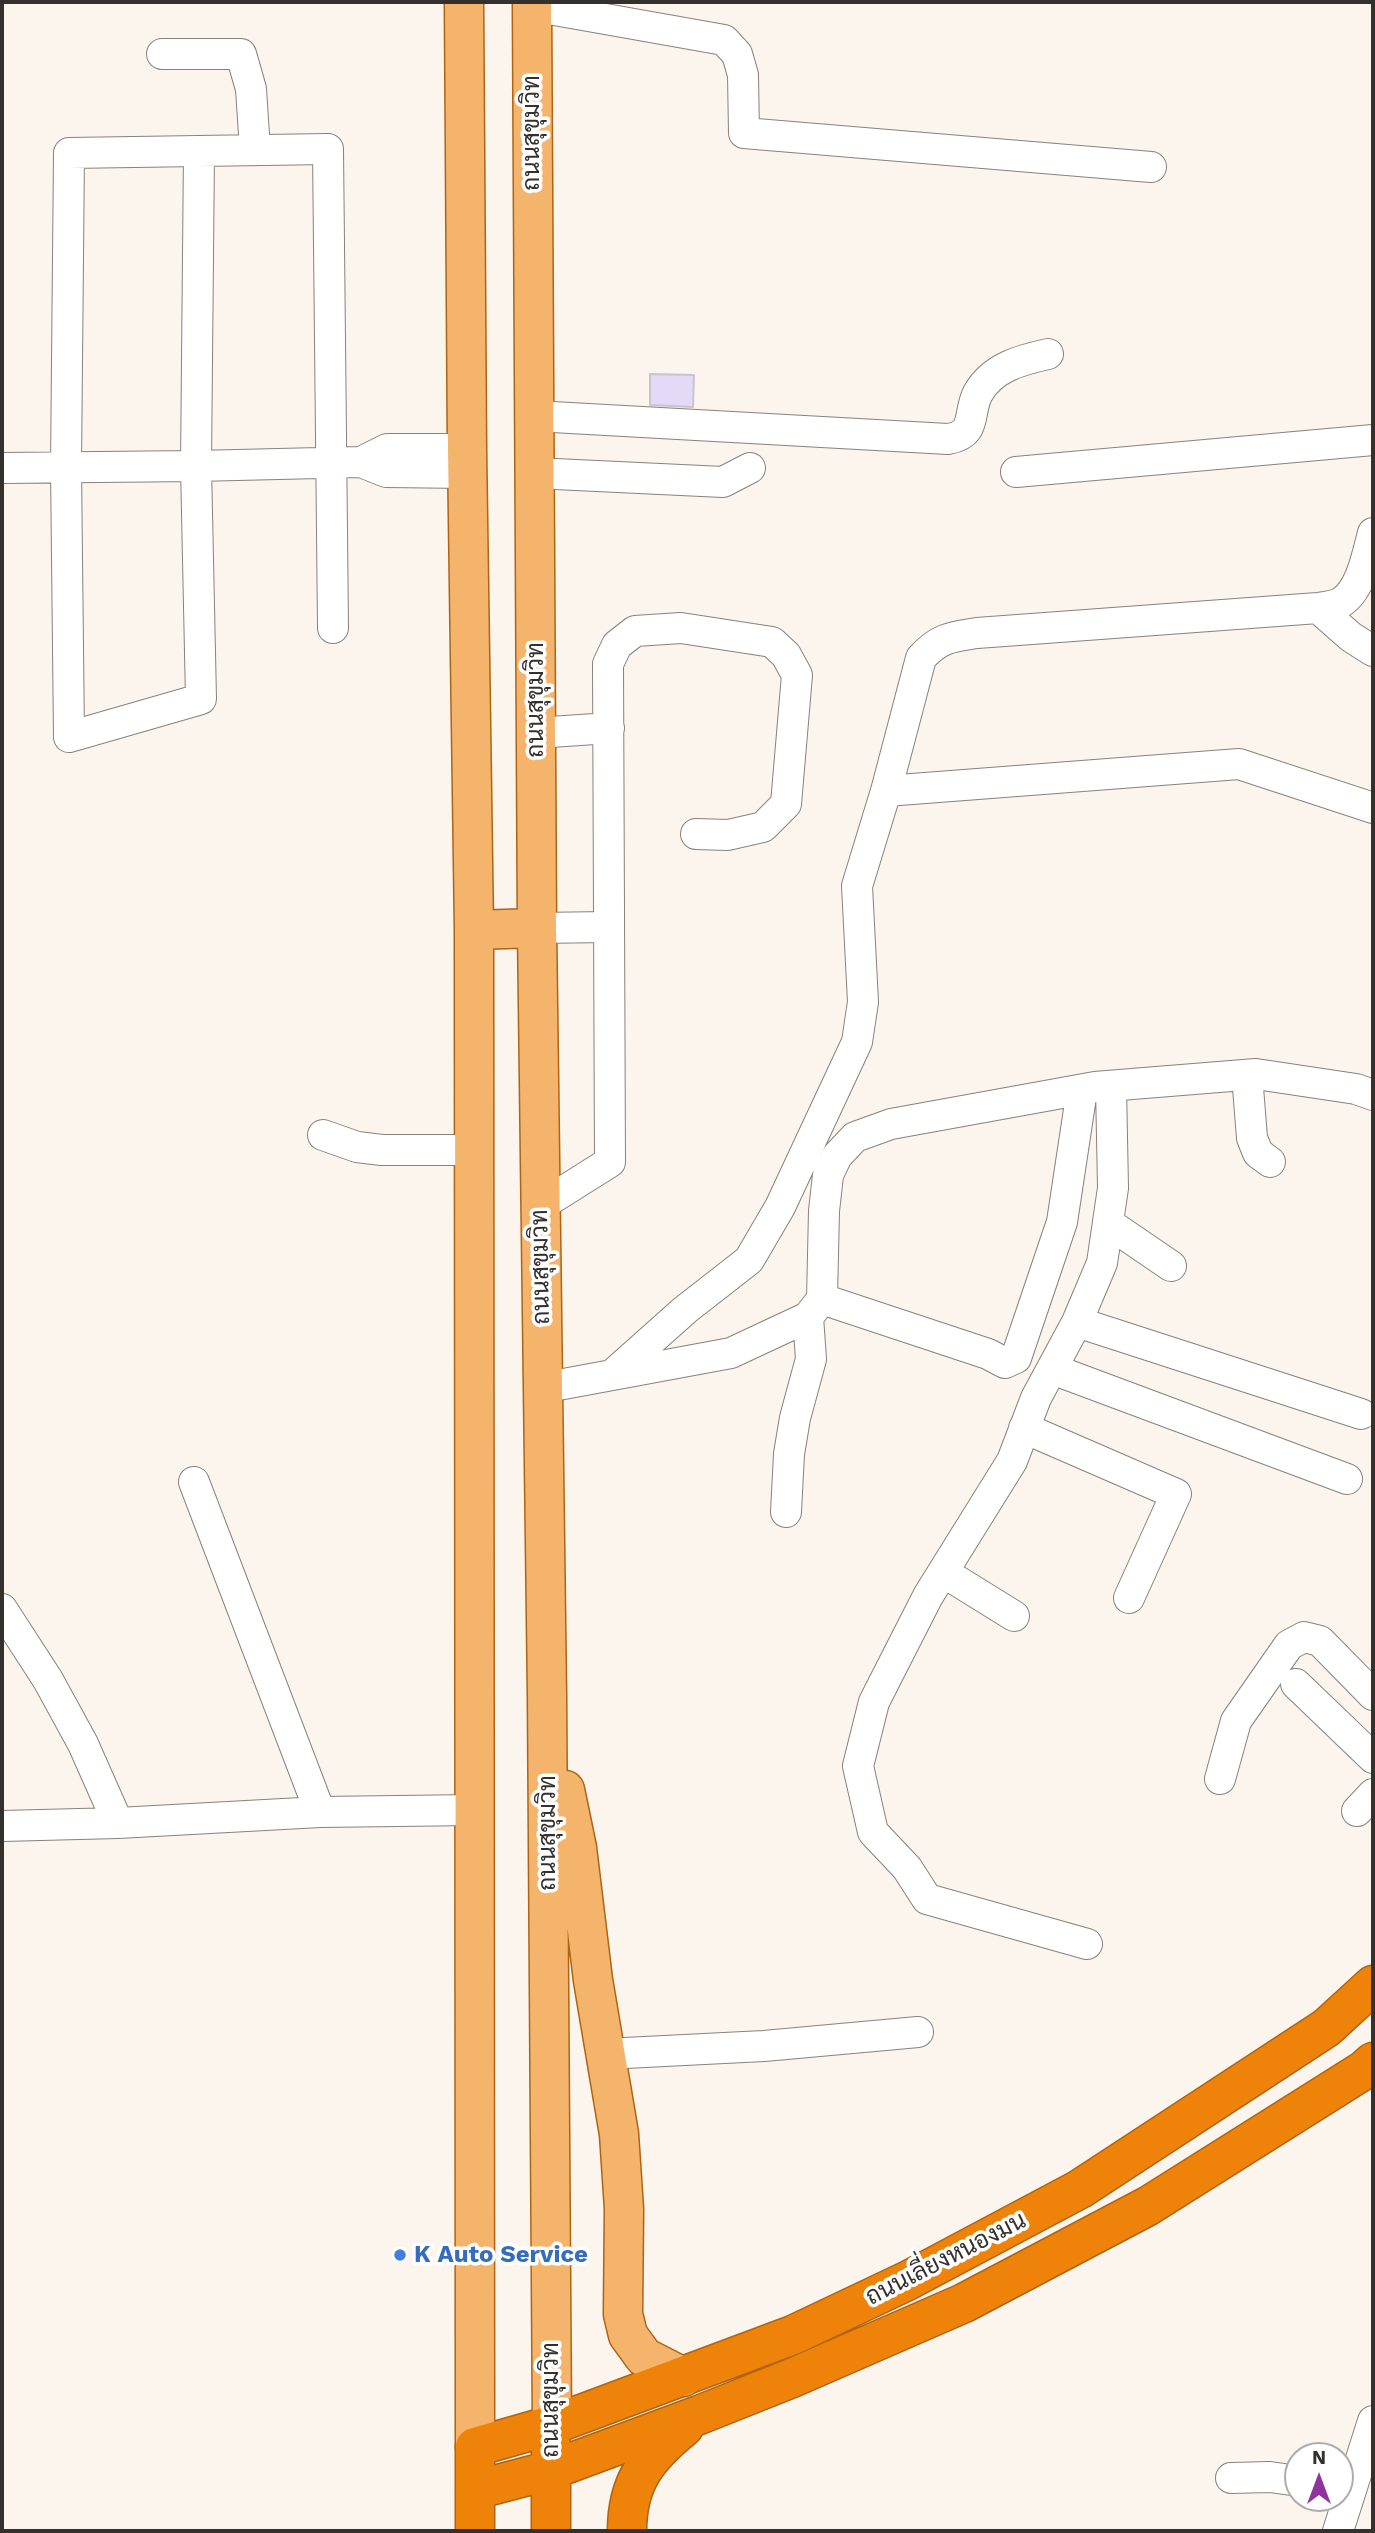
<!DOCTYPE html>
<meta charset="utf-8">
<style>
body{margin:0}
#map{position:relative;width:1375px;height:2533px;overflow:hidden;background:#fbf5ed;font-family:"Work Sans",sans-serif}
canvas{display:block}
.frame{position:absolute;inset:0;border:4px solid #33302d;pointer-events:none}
.north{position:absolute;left:1284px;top:2442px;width:70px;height:70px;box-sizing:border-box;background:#fff;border:2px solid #adacab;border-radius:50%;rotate:0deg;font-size:19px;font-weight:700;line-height:28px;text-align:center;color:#33302d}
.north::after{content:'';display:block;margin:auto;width:24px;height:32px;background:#8f339d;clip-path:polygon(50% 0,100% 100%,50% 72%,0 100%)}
</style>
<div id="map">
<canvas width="1375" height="2533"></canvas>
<div class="frame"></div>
<div class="north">N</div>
</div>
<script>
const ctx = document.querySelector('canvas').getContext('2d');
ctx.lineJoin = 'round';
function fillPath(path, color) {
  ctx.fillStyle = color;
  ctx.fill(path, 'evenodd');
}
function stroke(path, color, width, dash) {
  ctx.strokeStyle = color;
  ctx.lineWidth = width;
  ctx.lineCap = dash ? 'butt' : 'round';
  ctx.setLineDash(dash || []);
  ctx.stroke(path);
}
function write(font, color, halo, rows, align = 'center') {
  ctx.font = font + ' "Work Sans",Sarabun,sans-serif';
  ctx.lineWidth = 7;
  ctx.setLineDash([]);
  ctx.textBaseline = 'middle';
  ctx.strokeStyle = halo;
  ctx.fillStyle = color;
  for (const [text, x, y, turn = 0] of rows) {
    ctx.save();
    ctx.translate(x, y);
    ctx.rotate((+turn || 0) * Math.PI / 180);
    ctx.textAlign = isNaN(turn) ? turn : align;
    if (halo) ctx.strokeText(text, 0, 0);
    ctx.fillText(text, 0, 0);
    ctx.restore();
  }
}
const building = new Path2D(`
 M 650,374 L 694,375 L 693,407 L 650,405 Z`);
fillPath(building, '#e4d9f7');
stroke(building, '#c8c5ce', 2);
const minor = new Path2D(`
 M 532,6 L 724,40 L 737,54 L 743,75 L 744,133 L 1151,167
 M 162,54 L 241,54 L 251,89 L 255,150
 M 199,151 L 196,466 L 201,699 L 69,737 L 66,467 L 69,153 C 155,152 241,150 328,149 L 333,628
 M 534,416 L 948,439 C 978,434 967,414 978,393 C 993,367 1021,360 1048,354
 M 361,462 L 387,449 L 467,449
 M 2,468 L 196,466 L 361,462 L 386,472 L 467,473
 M 1016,472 L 1373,440
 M 534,473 L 723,482 L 750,468
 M 1318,608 L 1351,637 L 1373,651
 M 536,733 L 609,728
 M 886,791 L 1239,764 L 1373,808
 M 537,928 L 608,927
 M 1247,1075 L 1252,1138 L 1258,1153 L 1270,1162
 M 323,1135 L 357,1147 L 382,1150 L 474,1150
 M 540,1206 L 610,1162 L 608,664 L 617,645 L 635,631 L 681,628 L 772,642 L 786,655 L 797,675 L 786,804 L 763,827 L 728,835 L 696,834
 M 1108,1223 L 1171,1266
 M 822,1299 L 988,1354 L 1005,1363 L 1016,1358 L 1062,1222 L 1082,1090
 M 1077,1322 L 1361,1414
 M 1052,1369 L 1347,1479
 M 612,1375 L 685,1310 L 749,1260 L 780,1207 L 857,1042 L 863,1002 L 857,886 L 886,791 L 921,658 C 939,638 951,637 977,633 L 1318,608 C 1325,607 1334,606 1340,603 C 1361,591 1367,555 1373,533
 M 542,1388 L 731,1353 L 808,1317 L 822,1299 L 824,1211 L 828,1175 L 837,1156 L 855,1137 L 891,1124 L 1095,1087 L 1256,1074 L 1356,1089 L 1373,1095
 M 1024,1428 L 1176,1494 L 1129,1598
 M 194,1482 L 320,1812
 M 786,1512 L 789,1454 L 795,1418 L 811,1359 L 808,1317
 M 943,1572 L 1014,1616
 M 2,1609 L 48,1680 L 83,1744 L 118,1823
 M 1296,1684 L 1373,1758
 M 1220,1779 L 1236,1721 L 1289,1645 L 1304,1637 L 1320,1641 L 1373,1695
 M 1357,1811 L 1373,1794
 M 2,1826 L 118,1823 L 320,1812 L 475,1810
 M 1087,1944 L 927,1899 L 907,1868 L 873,1832 L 858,1766 L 874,1702 L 928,1596 L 1012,1461 L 1036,1398 L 1077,1322 L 1102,1263 L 1113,1188 L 1111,1086
 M 605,2054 L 764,2046 L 918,2032
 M 1231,2478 L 1270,2477 L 1298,2481
 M 1338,2531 L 1373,2421`);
const major = new Path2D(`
 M 464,2 L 467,449 L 474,930 L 475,2447
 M 532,2 L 537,928 L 547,1695 L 552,2425
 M 474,930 L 537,928
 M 565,1790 L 577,1848 L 593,1980 L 619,2134 L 624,2209 L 623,2314 L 628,2335 L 644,2357 L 683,2377`);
const highway = new Path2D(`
 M 475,2490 L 551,2470 L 699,2415 L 792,2378 L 964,2303 L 1148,2206 L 1364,2070 L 1373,2062
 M 475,2531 L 475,2447 L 552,2425 L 793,2335 L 907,2281 L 1080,2189 L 1326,2028 L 1373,1985
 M 551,2531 L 551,2445
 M 627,2531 C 627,2482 647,2457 684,2427`);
stroke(minor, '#87827b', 32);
stroke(major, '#ad6515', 41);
stroke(highway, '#ad6515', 41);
stroke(minor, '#fff', 30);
stroke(major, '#f5b46b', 38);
stroke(highway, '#ef8208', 38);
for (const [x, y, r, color] of [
 [400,2255,7,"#3f7fe0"]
]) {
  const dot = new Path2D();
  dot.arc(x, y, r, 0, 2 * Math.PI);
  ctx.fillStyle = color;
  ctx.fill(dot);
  stroke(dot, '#fff', 2.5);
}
write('24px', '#33302d', '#fff', [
 ["ถนนสุขุมวิท",532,133,-90],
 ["ถนนสุขุมวิท",536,700,-90],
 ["ถนนสุขุมวิท",541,1267,-91],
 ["ถนนสุขุมวิท",548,1833,-90],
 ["ถนนเลี่ยงหนองมน",946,2259,-27],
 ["ถนนสุขุมวิท",551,2400,-90]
]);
write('bold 24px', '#366cbe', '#fff', [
 ["K Auto Service",414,2255]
], 'left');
</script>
